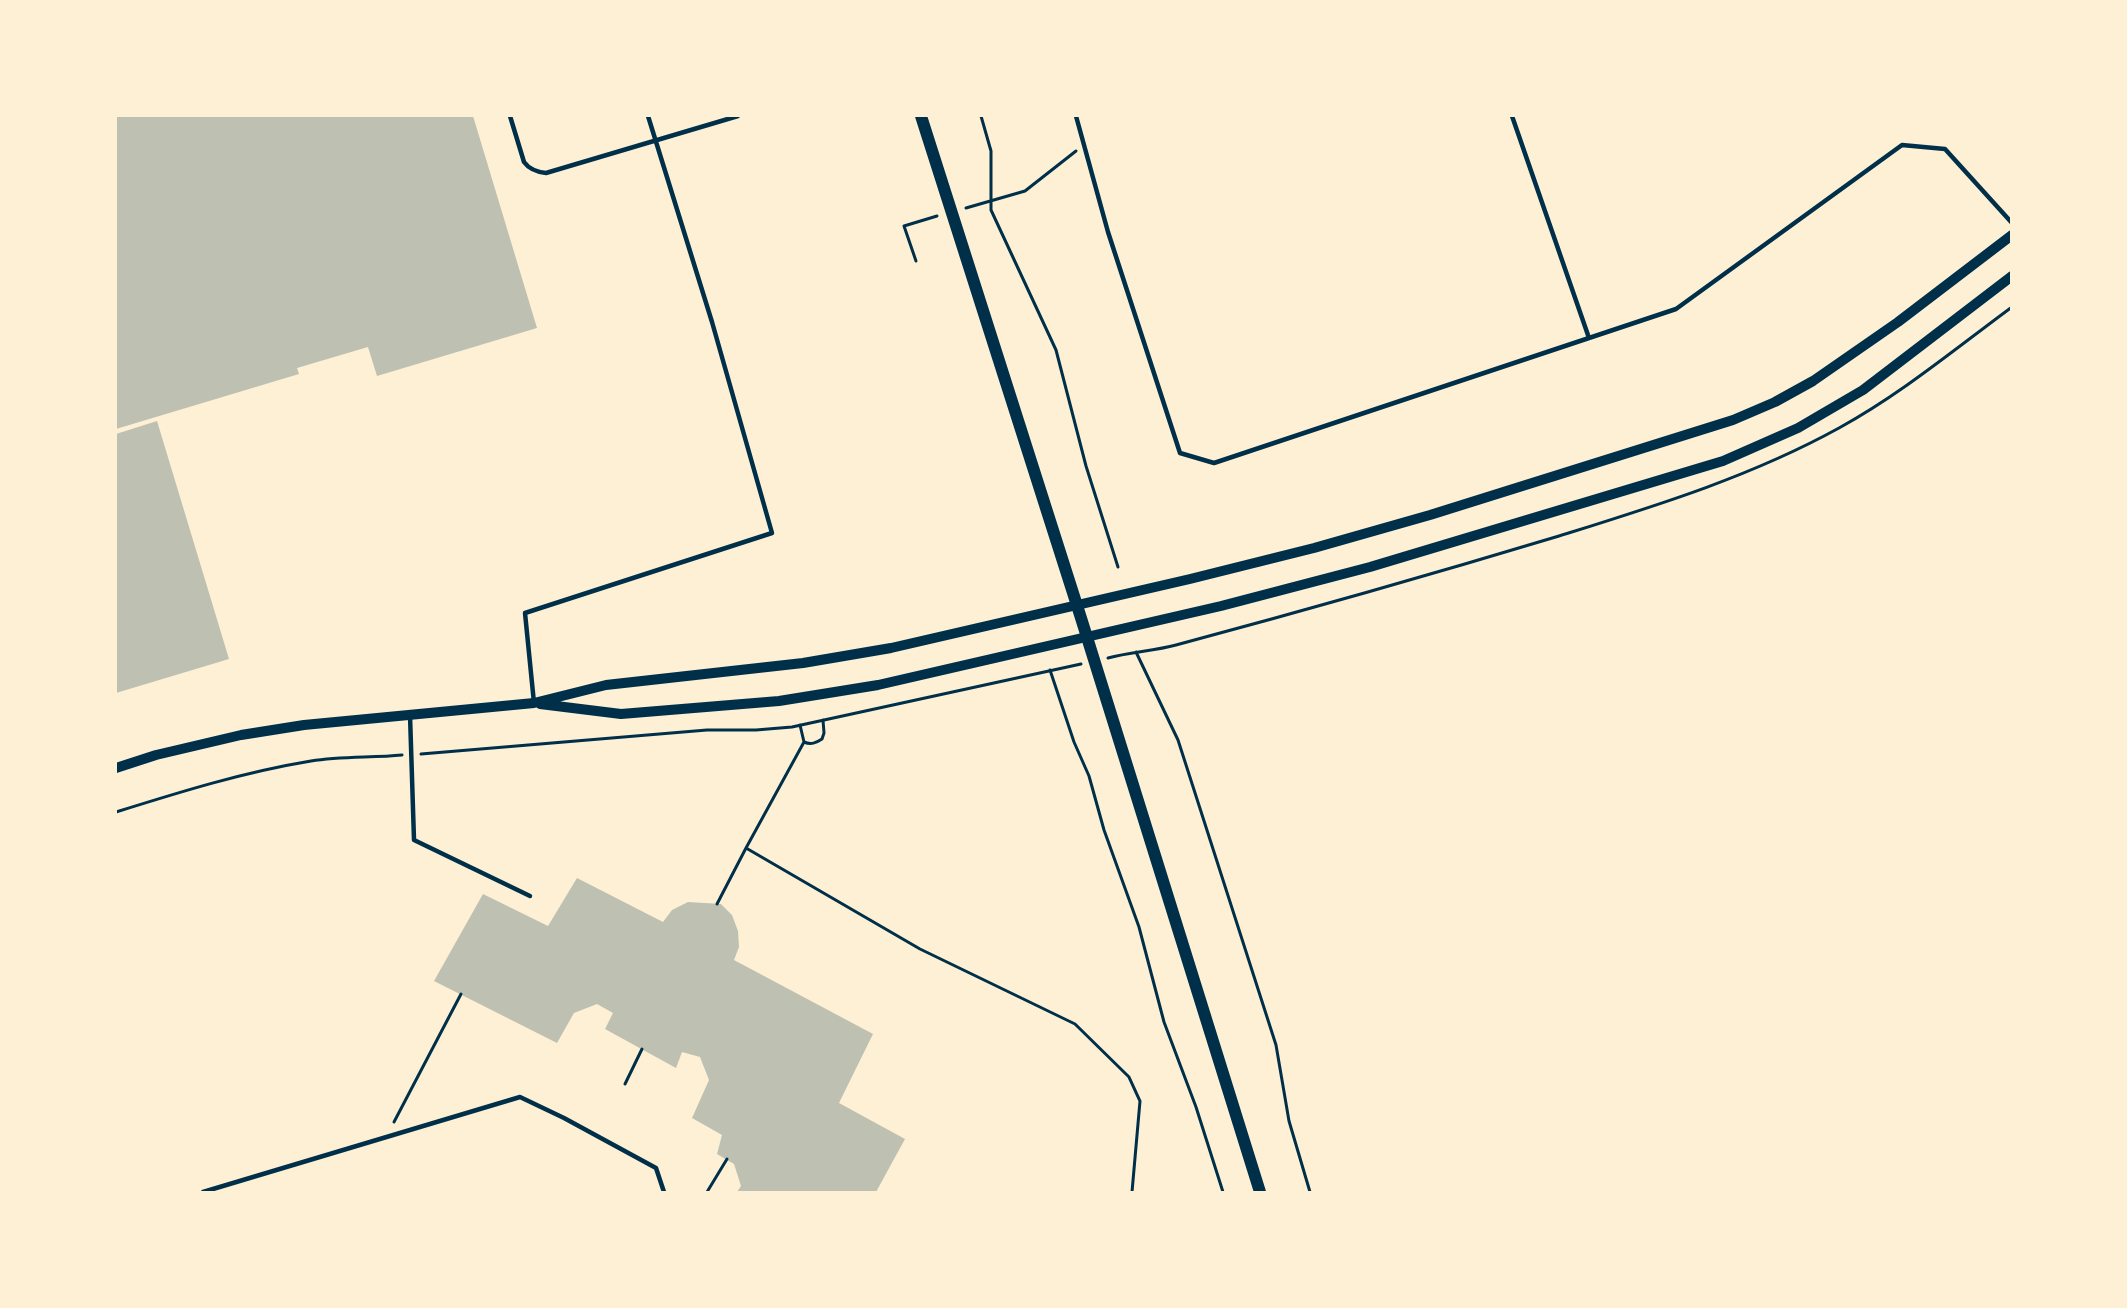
<!DOCTYPE html>
<style>
body{margin:0}
#map{position:relative;width:2127px;height:1308px;overflow:hidden;background:#fdf0d5;font-family:"Work Sans",sans-serif}
canvas{display:block}
.frame{position:absolute;inset:0;border:117px solid #fdf0d5;pointer-events:none}
</style>
<div id="map">
<canvas width="2127" height="1308"></canvas>
<div class="frame"></div>
</div>
<script>
const ctx = document.querySelector('canvas').getContext('2d');
ctx.lineJoin = 'round';
function fillPath(path, color) {
  ctx.fillStyle = color;
  ctx.fill(path, 'evenodd');
}
function stroke(path, color, width, dash) {
  ctx.strokeStyle = color;
  ctx.lineWidth = width;
  ctx.lineCap = dash ? 'butt' : 'round';
  ctx.setLineDash(dash || []);
  ctx.stroke(path);
}
fillPath(new Path2D(`
 M 116,116 L 473,116 L 537,328 L 377,376 L 368,347 L 297,368 L 299,374 L 116,429 Z
 M 157,421 L 229,659 L 116,693 L 116,434 Z
 M 577,878 L 663,922 L 672,910 L 688,902 L 721,904 L 732,915 L 738,931 L 739,947 L 734,960 L 873,1034 L 839,1103 L 905,1139 L 876,1192 L 737,1192 L 741,1186 L 734,1164 L 717,1154 L 722,1135 L 692,1118 L 709,1080 L 700,1057 L 682,1052 L 676,1068 L 605,1029 L 613,1013 L 597,1004 L 574,1013 L 557,1043 L 434,981 L 483,894 L 548,926 Z`), '#bec0b2');
stroke(new Path2D(`
 M 981,116 L 991,151 L 991,210 L 1056,350 L 1086,466 L 1118,567
 M 966,208 L 1025,191 L 1076,151
 M 916,261 L 904,226 L 937,216
 M 1136,652 L 1178,740 L 1276,1045 L 1289,1121 L 1310,1192
 M 1108,658 C 1130,652 1154,651 1176,645 C 1303,611 1433,574 1559,536 C 1655,506 1750,477 1839,428 C 1901,394 1955,349 2012,307
 M 1050,670 L 1074,742 L 1089,776 L 1104,830 L 1139,927 L 1164,1022 L 1196,1107 L 1223,1192
 M 800,725 L 804,742 L 746,848 L 920,949 L 1075,1024 L 1129,1077 L 1140,1101 L 1132,1192
 M 804,742 C 811,745 816,743 822,739 L 824,733 L 823,720
 M 421,754 L 707,730 L 756,730 L 792,727 L 1081,664
 M 116,812 C 180,792 244,772 311,761 C 341,756 372,758 402,755
 M 717,904 L 746,848
 M 625,1084 L 642,1049
 M 394,1122 L 461,994
 M 707,1192 L 727,1159`), '#003049', 3);
stroke(new Path2D(`
 M 510,116 L 524,162 C 529,169 537,172 546,173 L 738,116
 M 1076,116 L 1108,232 L 1180,453 L 1214,463 L 1676,309 L 1902,145 L 1945,149 L 2012,223
 M 1512,116 L 1589,338
 M 534,703 L 525,613 L 772,533 L 712,322 L 648,116
 M 410,715 L 414,840 L 530,896
 M 203,1192 L 520,1097 L 564,1118 L 656,1168 L 664,1192`), '#003049', 4.5);
stroke(new Path2D(`
 M 540,704 L 621,714 L 779,701 L 878,685 L 1221,606 L 1370,567 L 1723,461 L 1798,428 L 1863,390 L 2012,276
 M 116,768 L 156,755 L 241,735 L 304,725 L 534,703 L 606,685 L 803,663 L 891,648 L 1190,579 L 1314,548 L 1430,515 L 1733,420 L 1775,402 L 1813,381 L 1898,322 L 2012,235`), '#003049', 10);
stroke(new Path2D(`
 M 921,116 L 1081,618 L 1260,1192`), '#003049', 12);
</script>
